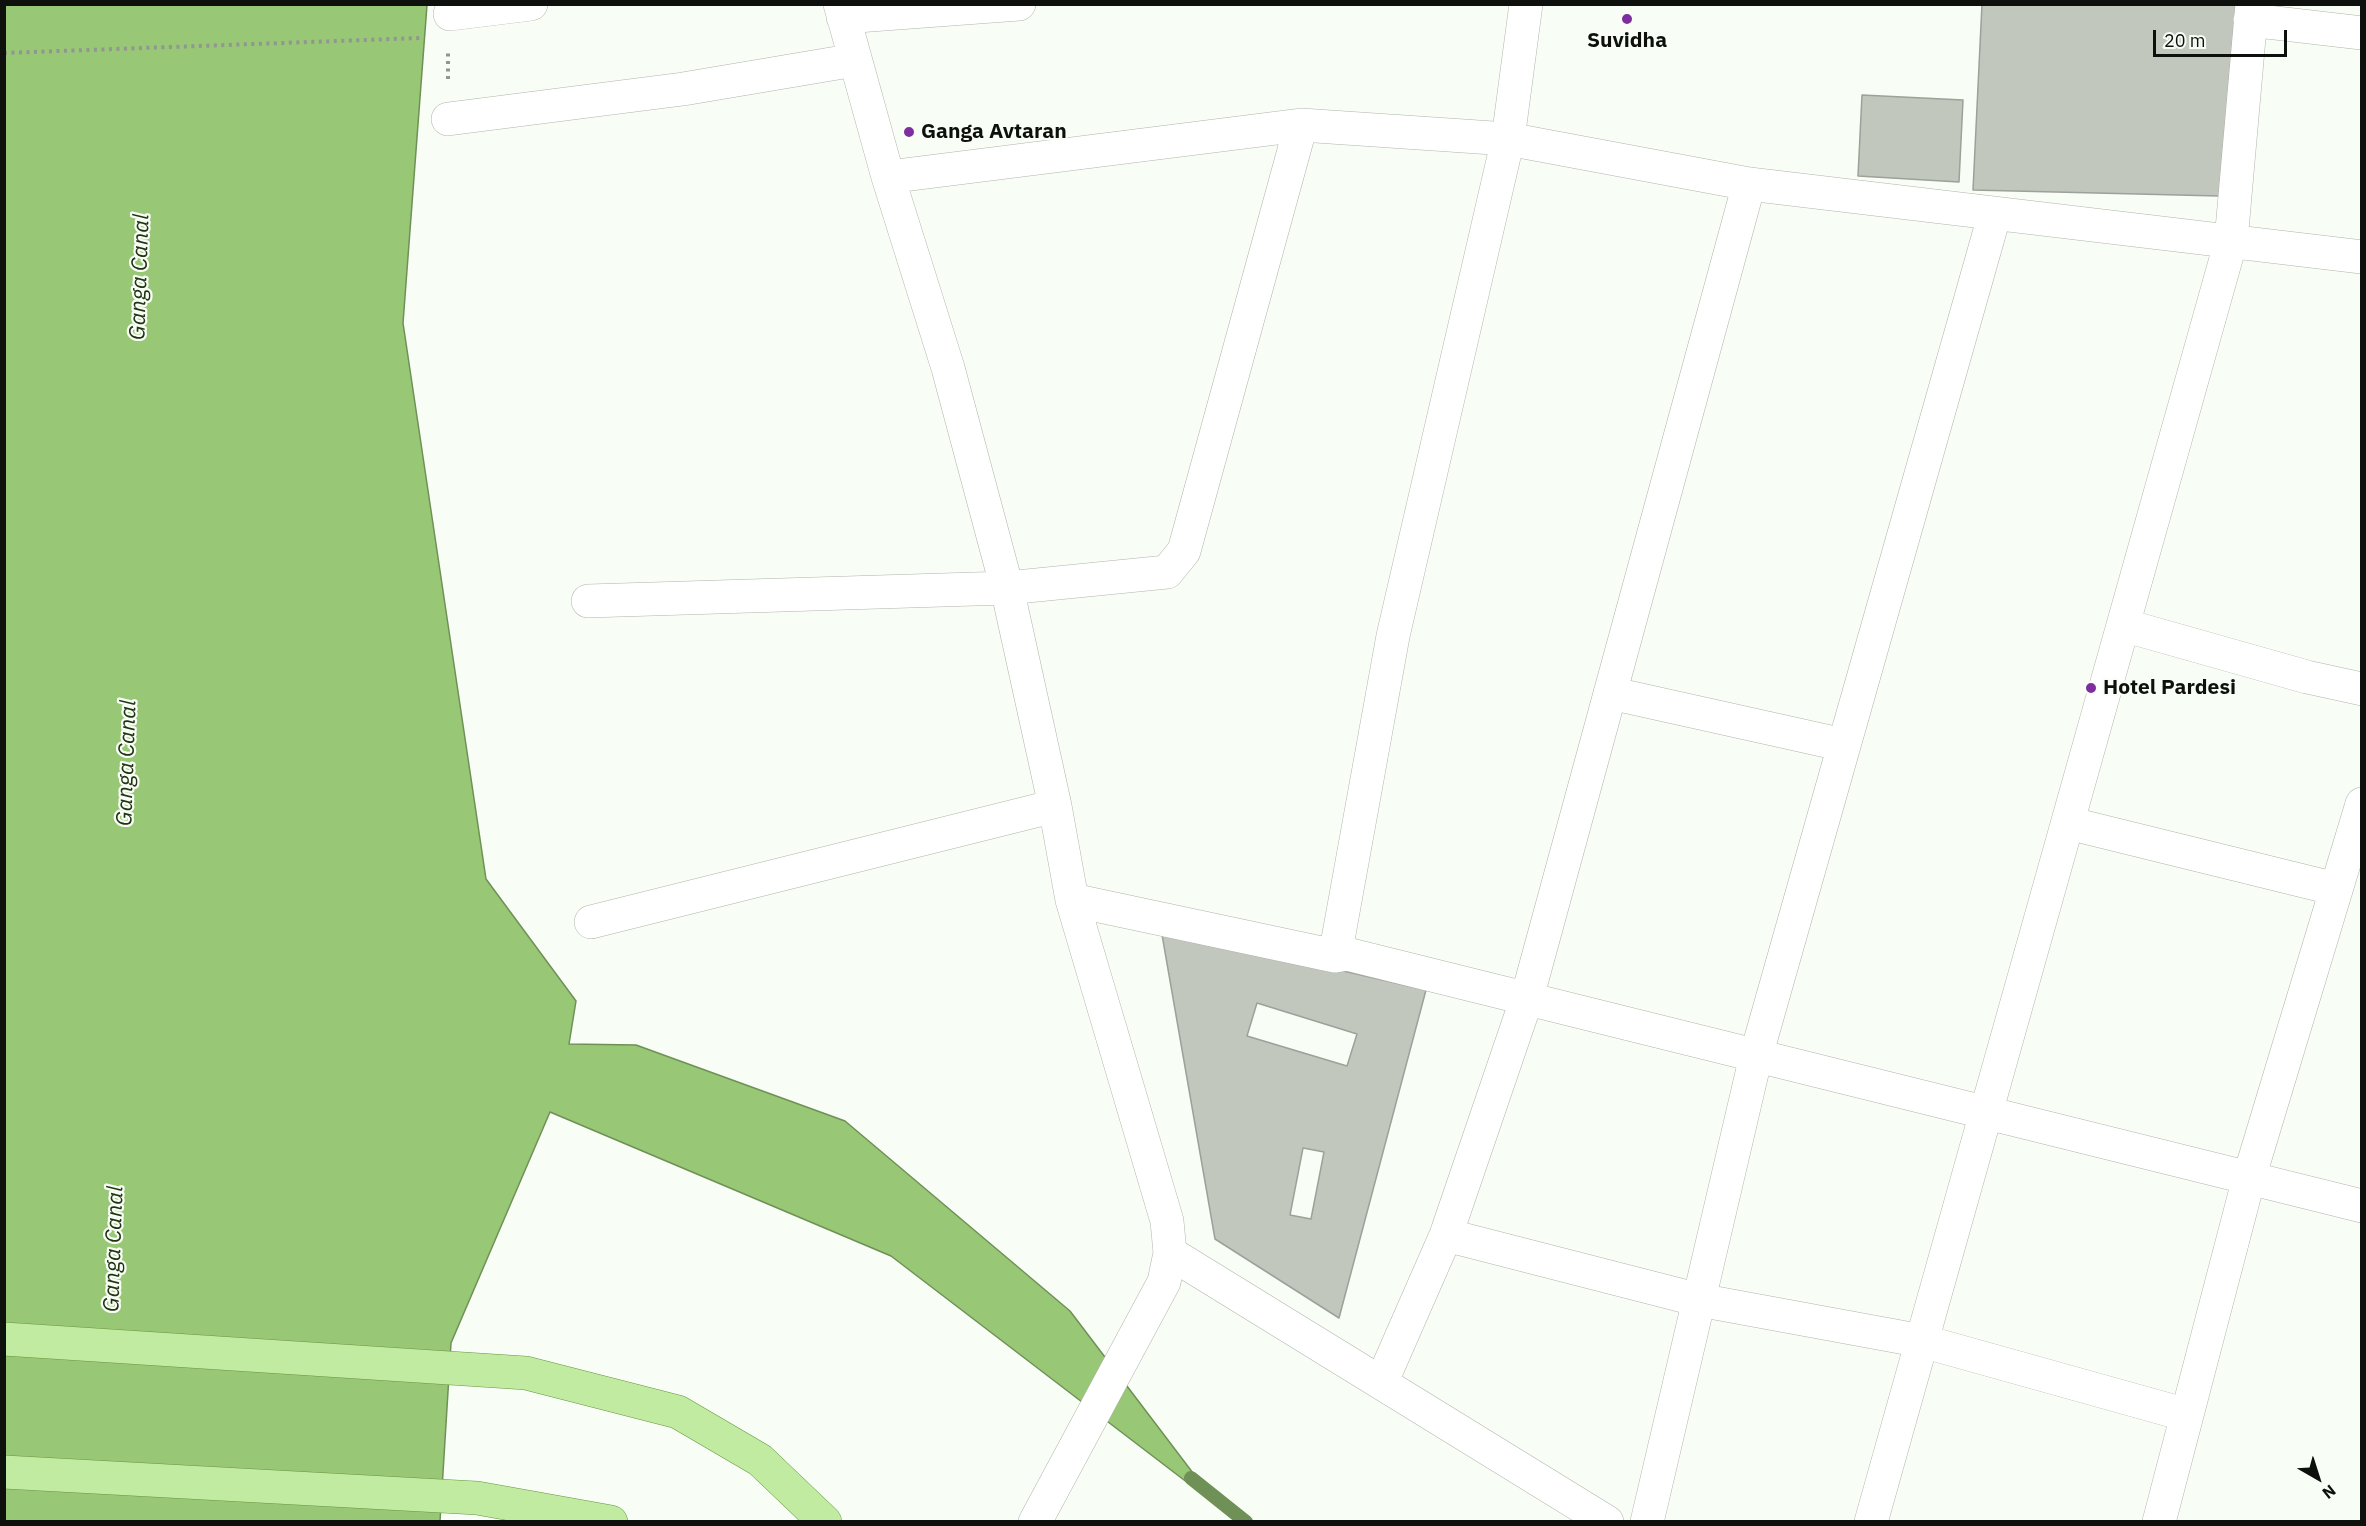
<!DOCTYPE html>
<style>
body{margin:0}
#map{position:relative;width:2366px;height:1526px;overflow:hidden;background:#f8fdf5;font-family:"IBM Plex Sans",sans-serif}
canvas{display:block}
.frame{position:absolute;inset:0;border:6px solid #0e100d;pointer-events:none}
.north{position:absolute;left:2288px;top:1448px;width:60px;height:60px;-webkit-text-stroke:4px #f8fdf5;paint-order:stroke;rotate:141deg;font-size:16px;font-weight:700;line-height:24px;text-align:center;color:#0e100d}
.north::after{content:'';display:block;margin:auto;width:21px;height:27px;background:#0e100d;clip-path:polygon(50% 0,100% 100%,50% 72%,0 100%)}
.scale{position:absolute;left:2153px;top:30px;width:134px;height:27px;box-sizing:border-box;border:3px solid #0e100d;border-top:0;padding-left:8px;font-size:18px;line-height:21px;white-space:nowrap;color:#0e100d;-webkit-text-stroke:4px #f8fdf5;paint-order:stroke}
</style>
<div id="map">
<canvas width="2366" height="1526"></canvas>
<div class="frame"></div>
<div class="north">N</div>
<div class="scale">20 m</div>
</div>
<script>
const ctx = document.querySelector('canvas').getContext('2d');
ctx.lineJoin = 'round';
function fillPath(path, color) {
  ctx.fillStyle = color;
  ctx.fill(path, 'evenodd');
}
function stroke(path, color, width, dash) {
  ctx.strokeStyle = color;
  ctx.lineWidth = width;
  ctx.lineCap = dash ? 'butt' : 'round';
  ctx.setLineDash(dash || []);
  ctx.stroke(path);
}
function write(font, color, halo, rows, align = 'center') {
  ctx.font = font + ' "IBM Plex Sans",sans-serif';
  ctx.lineWidth = 4.5;
  ctx.setLineDash([]);
  ctx.textBaseline = 'middle';
  ctx.strokeStyle = halo;
  ctx.fillStyle = color;
  for (const [text, x, y, turn = 0] of rows) {
    ctx.save();
    ctx.translate(x, y);
    ctx.rotate((+turn || 0) * Math.PI / 180);
    ctx.textAlign = isNaN(turn) ? turn : align;
    if (halo) ctx.strokeText(text, 0, 0);
    ctx.fillText(text, 0, 0);
    ctx.restore();
  }
}
const water = new Path2D(`
 M 5,5 L 427,5 L 403,323 L 486,879 L 576,1001 L 569,1044 L 636,1045 L 845,1121 L 1070,1311 L 1218,1506 L 891,1256 L 550,1112 L 451,1343 L 440,1521 L 5,1522 Z`);
fillPath(water, '#98c776');
stroke(water, '#6f9056', 1.5);
stroke(new Path2D(`
 M 1191,1478 L 1246,1522`), '#6f9056', 14);
const building = new Path2D(`
 M 1982,4 L 2236,4 L 2219,196 L 1973,190 Z
 M 1862,95 L 1963,100 L 1959,182 L 1858,176 Z
 M 1161,929 L 1426,990 L 1339,1318 L 1215,1239 ZM 1257,1003 L 1357,1034 L 1347,1066 L 1247,1036 ZM 1303,1148 L 1324,1152 L 1311,1219 L 1290,1215 Z`);
fillPath(building, '#c2c7be');
stroke(building, '#9ca199', 1.5);
const minor = new Path2D(`
 M 840,4 L 888,177 L 948,368 L 1007,588 L 1055,806 L 1072,900 L 1167,1221 L 1170,1253 L 1164,1282 L 1035,1522
 M 450,14 L 531,4
 M 843,17 L 1019,4
 M 2250,20 L 2362,33
 M 448,119 L 683,89 L 855,60
 M 888,177 L 1301,125 L 1508,139 L 1749,184 L 2362,257
 M 588,601 L 1007,588 L 1167,572 L 1184,551 L 1301,125
 M 2123,625 L 2307,677 L 2362,689
 M 1610,693 L 1844,745
 M 2068,823 L 2336,889
 M 1072,900 L 1335,956 L 1347,954 L 2362,1206
 M 591,922 L 1055,806
 M 1335,956 L 1393,636 L 1508,139 L 1526,4
 M 1446,1235 L 1699,1300 L 1922,1341 L 2187,1415
 M 1170,1253 L 1607,1522
 M 1382,1381 L 1446,1235 L 1527,998 L 1749,184
 M 1647,1522 L 1756,1056 L 1995,213
 M 1871,1522 L 2231,241 L 2252,4
 M 2159,1522 L 2249,1178 L 2362,804`);
const major = new Path2D(`
 M 4,1339 L 526,1373 L 678,1412 L 760,1460 L 825,1522
 M 4,1472 L 477,1498 L 611,1522`);
stroke(minor, '#b0b5ad', 34);
stroke(major, '#689543', 34);
stroke(new Path2D(`
 M 4,53 L 420,38
 M 448,79 L 448,53`), '#929690', 4, [3, 4.5]);
stroke(minor, '#fff', 33);
stroke(major, '#c1eba0', 33);
for (const [x, y, r, color] of [
 [1627,19,6,"#7d2fa0"],
 [909,132,6,"#7d2fa0"],
 [2091,688,6,"#7d2fa0"]
]) {
  const dot = new Path2D();
  dot.arc(x, y, r, 0, 2 * Math.PI);
  ctx.fillStyle = color;
  ctx.fill(dot);
  stroke(dot, '#f8fdf5', 2);
}
write('bold 21px', '#0e100d', '#f8fdf5', [
 ["Suvidha",1627,41,"center"],
 ["Ganga Avtaran",921,132],
 ["Hotel Pardesi",2103,688]
], 'left');
write('italic 22px', '#203312', '#f8fdf5', [
 ["Ganga Canal",140,277,-88],
 ["Ganga Canal",127,763,-88],
 ["Ganga Canal",114,1249,-88]
]);
</script>
